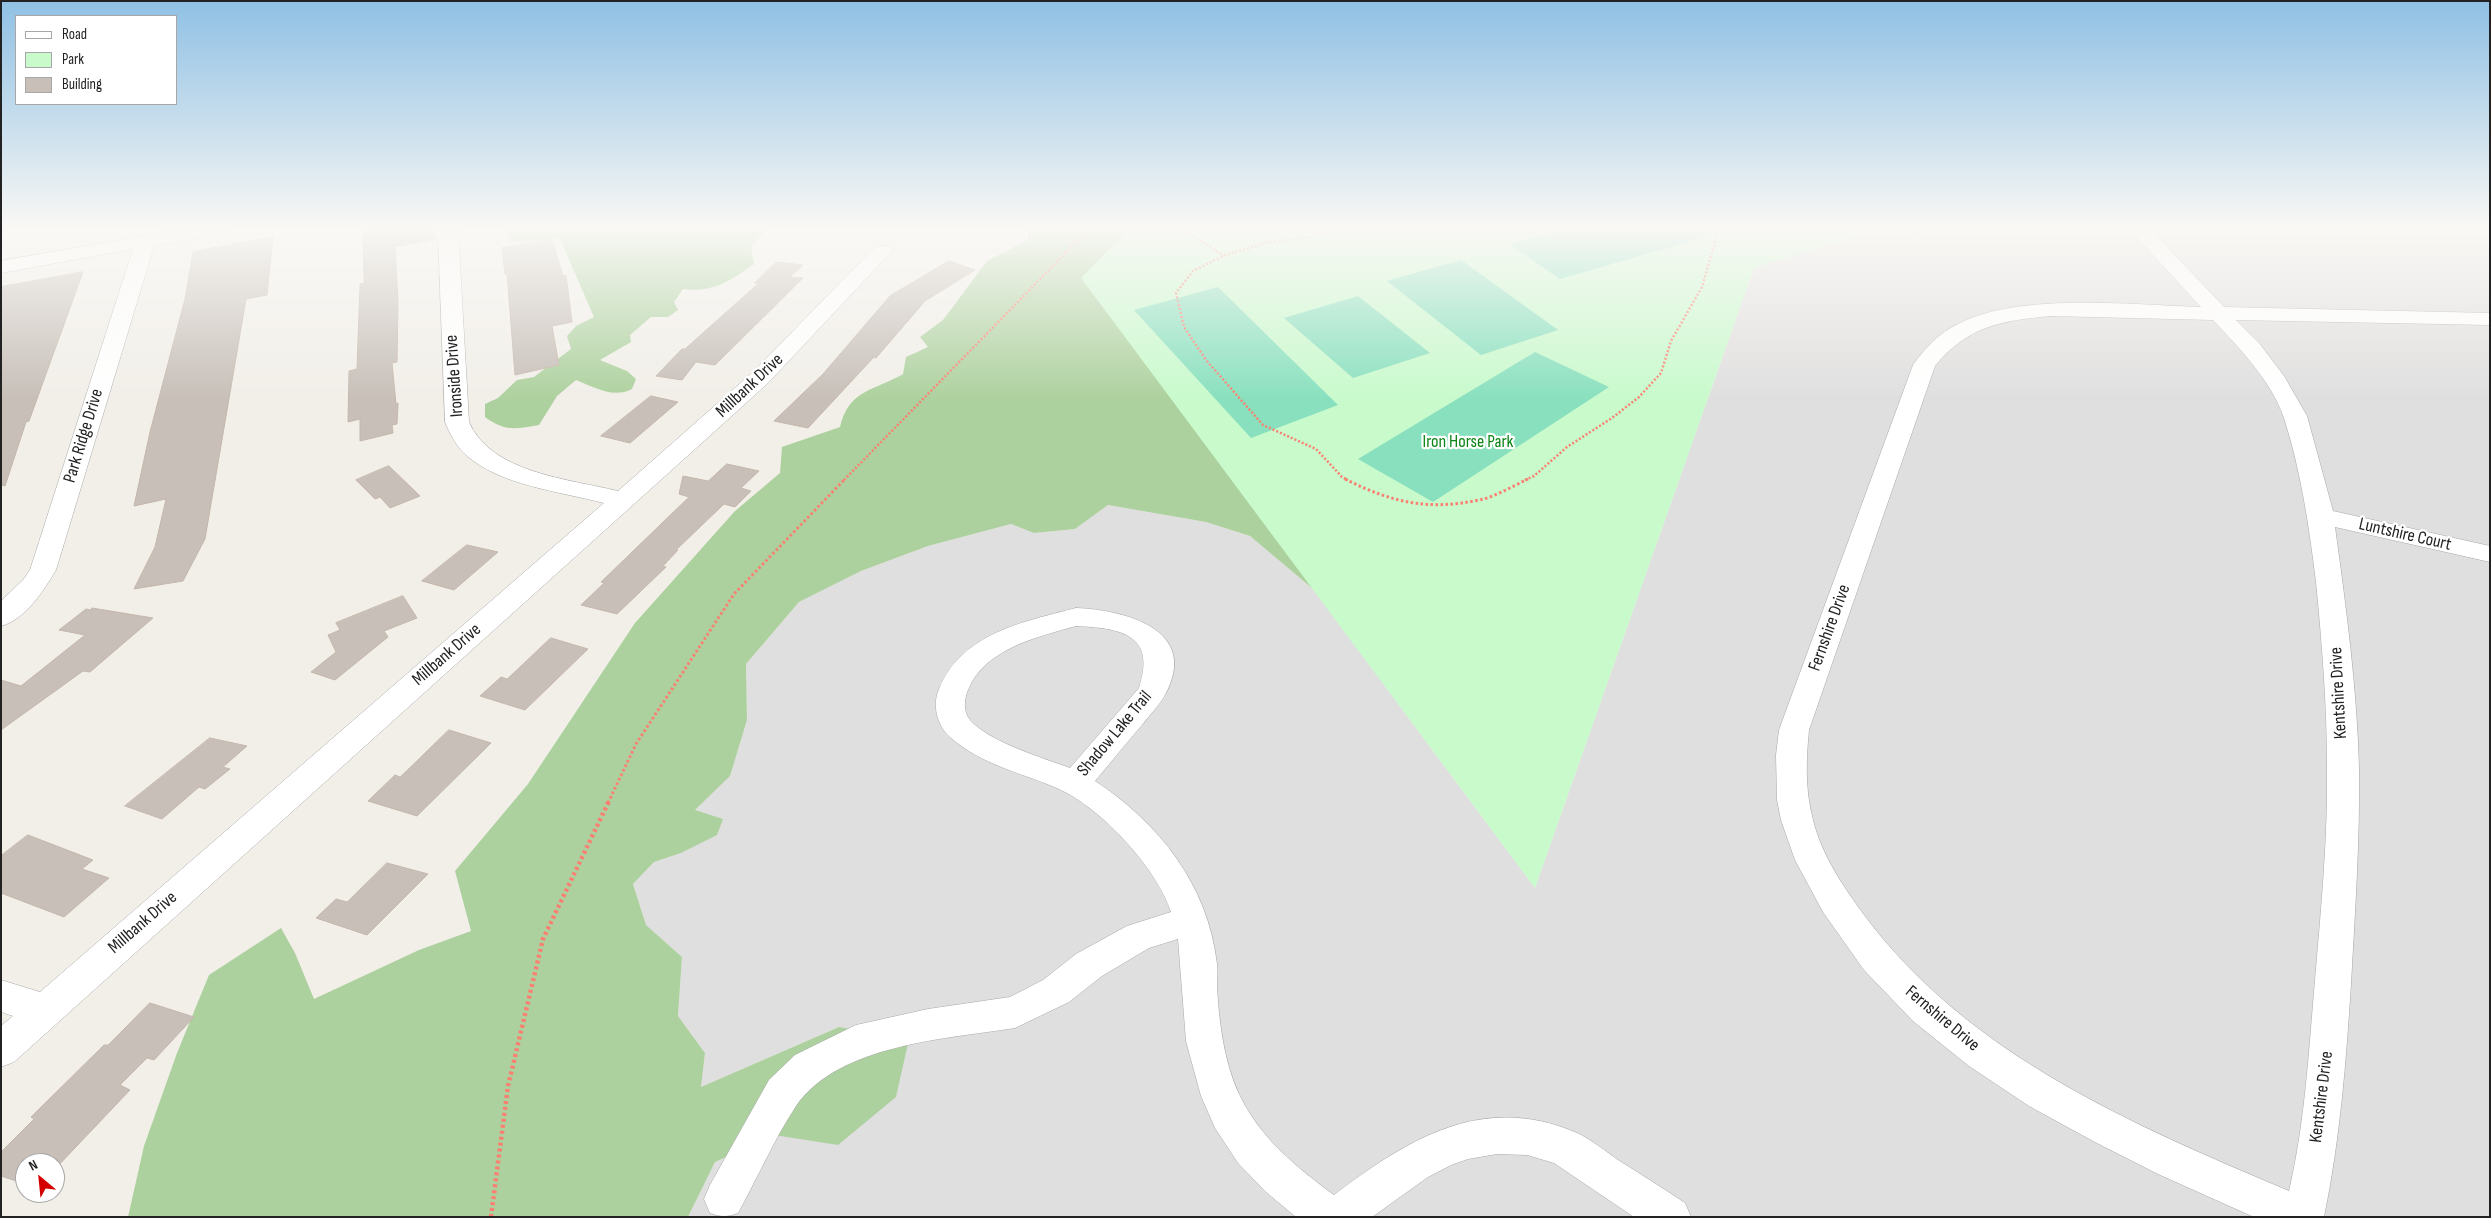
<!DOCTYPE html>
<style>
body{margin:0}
#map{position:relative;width:2491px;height:1218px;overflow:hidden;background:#f2efe9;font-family:"Sofia Sans Condensed",sans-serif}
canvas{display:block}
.frame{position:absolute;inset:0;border:2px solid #222;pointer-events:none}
.legend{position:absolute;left:15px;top:15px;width:162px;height:90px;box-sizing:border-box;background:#fff;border:1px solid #a7a7a7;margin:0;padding:6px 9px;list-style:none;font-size:15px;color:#222}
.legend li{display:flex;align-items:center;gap:10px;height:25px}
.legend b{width:25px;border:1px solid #a7a7a7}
.north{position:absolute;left:15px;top:1153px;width:50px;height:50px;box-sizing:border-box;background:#fff;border:1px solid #a7a7a7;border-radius:50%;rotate:332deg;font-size:14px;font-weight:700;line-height:20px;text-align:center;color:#222}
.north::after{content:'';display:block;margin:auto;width:18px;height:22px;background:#d40000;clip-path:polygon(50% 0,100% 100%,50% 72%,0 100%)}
</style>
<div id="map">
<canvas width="2491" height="1218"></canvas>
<div class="frame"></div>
<ul class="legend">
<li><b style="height:6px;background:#fff"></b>Road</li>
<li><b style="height:14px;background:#c8facc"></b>Park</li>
<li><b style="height:14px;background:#c7bfb8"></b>Building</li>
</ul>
<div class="north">N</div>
</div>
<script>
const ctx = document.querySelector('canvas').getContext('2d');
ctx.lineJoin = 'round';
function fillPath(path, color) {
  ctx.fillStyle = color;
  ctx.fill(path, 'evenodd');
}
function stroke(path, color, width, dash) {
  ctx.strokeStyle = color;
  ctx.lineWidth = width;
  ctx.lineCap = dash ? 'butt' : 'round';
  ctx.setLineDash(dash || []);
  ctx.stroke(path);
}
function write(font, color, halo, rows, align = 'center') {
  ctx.font = font + ' "Sofia Sans Condensed",sans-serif';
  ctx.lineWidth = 4.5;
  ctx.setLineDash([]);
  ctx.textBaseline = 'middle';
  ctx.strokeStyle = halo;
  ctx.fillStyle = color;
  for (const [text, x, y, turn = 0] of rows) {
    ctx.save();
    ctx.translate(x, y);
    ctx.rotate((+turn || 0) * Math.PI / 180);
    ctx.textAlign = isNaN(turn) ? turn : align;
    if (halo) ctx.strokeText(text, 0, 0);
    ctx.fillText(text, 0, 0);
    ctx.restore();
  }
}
fillPath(new Path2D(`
 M 1976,229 L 2490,229 L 2490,1217 L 688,1217 L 715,1162 L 774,1135 L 839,1027 L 701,1087 L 705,1053 L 678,1016 L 682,957 L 646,925 L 633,884 L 654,862 L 681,853 L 695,810 L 730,775 L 747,720 L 746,664 L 799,602 L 861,571 L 928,546 L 1011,524 L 1034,533 L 1075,529 L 1108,505 L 1206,522 L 1250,536 L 1313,589 L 1535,888 L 1754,268 L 1858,235 Z`), '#e0dfdf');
fillPath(new Path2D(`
 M 506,229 L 767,229 L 751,247 L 754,264 C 731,281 712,293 683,289 L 674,302 L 678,310 L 668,317 L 651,317 L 630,335 L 631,342 L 600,360 L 627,371 L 636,379 L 632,389 C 613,399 594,387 576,380 L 557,396 L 539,425 C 516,429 505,432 485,417 L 485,404 L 498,398 L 517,380 L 534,377 L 571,349 L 567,336 L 576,326 L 594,317 L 560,239 L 510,242 Z
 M 1028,229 L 1148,229 L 1313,589 L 1250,536 L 1206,522 L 1108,505 L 1075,529 L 1034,533 L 1011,524 L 928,546 L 861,571 L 799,602 L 746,664 L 747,720 L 730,776 L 695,810 L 723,819 L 717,835 L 681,853 L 654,862 L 633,884 L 646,925 L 682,957 L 678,1016 L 705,1053 L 701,1087 L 839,1027 L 909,1039 L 896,1097 L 838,1145 L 774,1135 L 715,1162 L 688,1217 L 128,1217 L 144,1146 L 177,1053 L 209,975 L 281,928 L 295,953 L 314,999 L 419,950 L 471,931 L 455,871 L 528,784 L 635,623 L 735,511 L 780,473 L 782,447 L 840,427 C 849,389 874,391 903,374 L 906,357 L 928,347 L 920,337 L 943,320 L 987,261 L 1028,240 Z`), '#add19e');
fillPath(new Path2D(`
 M 1129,229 L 1976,229 L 1858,235 L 1754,268 L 1535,888 L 1081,278 Z`), '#c8facc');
fillPath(new Path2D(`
 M 1563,229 L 1697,229 L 1709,236 L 1560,279 L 1509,244 Z
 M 1461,260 L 1558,330 L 1481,355 L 1387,281 Z
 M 1218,287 L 1338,405 L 1251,438 L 1134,310 Z
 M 1358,296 L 1430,353 L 1353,378 L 1284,318 Z
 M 1535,352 L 1609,387 L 1433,502 L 1358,459 Z`), '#88e0be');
const building = new Path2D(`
 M 363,229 L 434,229 L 435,239 L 395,247 L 398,301 L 397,362 L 392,363 L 396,404 L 398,403 L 397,424 L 392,425 L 393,433 L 360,441 L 360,419 L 348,422 L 349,371 L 357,369 L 360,284 L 364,283 Z
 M 273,237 L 267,295 L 246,299 L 205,539 L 183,581 L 134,589 L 155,547 L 166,499 L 134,506 L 150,432 L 185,299 L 193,252 Z
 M 552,240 L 563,276 L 566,275 L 572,322 L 552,326 L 559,365 L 515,375 L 507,274 L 505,274 L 502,248 Z
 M 949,261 L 975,270 L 925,301 L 876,358 L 874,357 L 808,428 L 774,421 L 823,374 L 890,296 Z
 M 776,262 L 803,265 L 790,277 L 803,278 L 715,365 L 696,362 L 682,380 L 656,376 L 682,349 L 685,349 L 759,283 L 755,283 Z
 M 83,272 L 29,421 L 26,422 L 5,486 L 1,485 L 1,287 Z
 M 651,396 L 678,402 L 630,443 L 601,436 Z
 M 727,464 L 759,471 L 741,488 L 751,491 L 735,507 L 724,504 L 676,550 L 678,550 L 663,566 L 666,567 L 617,614 L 581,605 L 604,583 L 601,582 L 689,497 L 679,494 L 683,476 L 708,481 Z
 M 389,466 L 420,496 L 390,508 L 380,497 L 375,499 L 356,480 Z
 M 467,545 L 498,552 L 454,590 L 422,581 Z
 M 403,596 L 417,618 L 384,631 L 388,637 L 335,680 L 311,672 L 336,652 L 328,635 L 340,630 L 336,623 Z
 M 92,608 L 153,618 L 90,672 L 83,671 L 1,730 L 1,680 L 21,686 L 85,635 L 59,630 L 86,609 L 91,610 Z
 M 551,638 L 588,649 L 525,710 L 480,696 L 501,677 L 507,679 Z
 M 449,730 L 491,743 L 417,816 L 368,801 L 395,775 L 400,777 Z
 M 210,738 L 247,746 L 223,767 L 230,769 L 205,789 L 199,787 L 162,819 L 125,806 Z
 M 28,835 L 93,860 L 82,869 L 109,878 L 64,917 L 1,893 L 1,856 Z
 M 387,863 L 428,874 L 367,935 L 316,918 L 336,899 L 347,902 Z
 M 150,1003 L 194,1017 L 154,1060 L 147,1058 L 120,1085 L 130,1090 L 55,1169 L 55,1163 L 25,1163 L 25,1184 L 1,1176 L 1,1152 L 34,1119 L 31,1117 L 104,1045 L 108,1045 Z`);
fillPath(building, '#c7bfb8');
stroke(building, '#c4b6ab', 1);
const minor = new Path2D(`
 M 183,229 L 225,229 L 222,233 L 215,235 L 154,246 L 56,570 C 44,590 25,620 1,626 L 1,601 L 23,580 L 30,570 L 133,249 L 1,273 L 1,261 Z
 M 438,229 L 458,229 L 469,422 C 491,473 569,479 618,491 L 753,372 L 876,246 L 890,246 L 893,250 L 769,382 L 734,414 L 14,1062 L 1,1067 L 1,1026 L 13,1016 L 1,1012 L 1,980 L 40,992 L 604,503 C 561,492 499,485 466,455 C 456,446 450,434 445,422 Z
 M 2129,229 L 2150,229 L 2224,307 L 2490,313 L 2490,325 L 2236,320 L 2259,343 L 2284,376 L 2307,416 L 2333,511 L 2490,546 L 2490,562 L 2335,527 C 2346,607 2357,688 2359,768 C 2360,840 2355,912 2351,984 C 2346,1062 2340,1140 2324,1217 L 2254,1217 L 2158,1174 L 2093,1141 L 2029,1106 L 1969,1066 L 1913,1021 L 1864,970 L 1823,912 L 1795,860 L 1781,820 L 1777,800 L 1776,755 L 1779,730 L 1913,365 C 1925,348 1939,333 1958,324 C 2019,292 2132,305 2201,307 ZM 2052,316 L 2213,320 C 2239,348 2271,380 2284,418 C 2301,471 2309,526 2316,582 C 2322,643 2327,706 2327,767 C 2328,838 2321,910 2315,980 C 2309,1049 2305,1124 2289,1191 C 2133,1125 1968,1055 1864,915 C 1843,886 1822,856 1813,820 C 1805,790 1806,760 1809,730 L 1935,366 C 1967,326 2003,320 2052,316 Z
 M 1076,608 C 1124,610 1201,629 1165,695 C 1159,706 1149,715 1142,725 C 1126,743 1111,762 1095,781 C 1159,823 1208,885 1217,964 C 1218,971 1217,979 1217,987 C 1219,1022 1224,1062 1239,1094 C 1259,1137 1297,1168 1334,1195 C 1408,1139 1483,1092 1577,1133 C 1592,1140 1605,1151 1618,1160 C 1640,1174 1663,1188 1685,1203 L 1691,1217 L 1634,1217 L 1554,1163 L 1527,1155 L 1497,1154 L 1468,1159 L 1451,1165 L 1428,1177 L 1372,1217 L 1296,1217 L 1266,1192 L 1238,1163 L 1215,1128 L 1201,1096 L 1186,1041 L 1178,939 L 1149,948 L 1102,976 L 1069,1002 L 1015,1028 C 946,1039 839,1044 796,1106 C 774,1139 757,1179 738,1213 C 728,1217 720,1217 710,1213 L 704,1199 L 710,1185 L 769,1080 L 795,1055 L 856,1025 L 928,1009 L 1010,997 L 1043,980 L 1076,954 L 1127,926 L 1171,912 C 1157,868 1101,808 1059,789 C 1023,773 981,765 950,737 C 937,725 932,705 939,689 C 962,633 1023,622 1076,608 ZM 1076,626 C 1120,628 1157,634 1139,688 L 1070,768 C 1043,758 989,742 970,720 C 963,712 964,699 968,690 C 984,649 1037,637 1076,626 Z`);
stroke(minor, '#a9a9a9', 1);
stroke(new Path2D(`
 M 1183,229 L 1224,256
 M 1330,229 L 1312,237 L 1269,242 L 1225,255 L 1193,271 L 1176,293 L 1184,327 L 1206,360 L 1263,425 L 1316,449 L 1342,477 L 1348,480
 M 844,480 L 1089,229
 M 1525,480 L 1534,476 L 1567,447 L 1612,418 L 1639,397 L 1661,373 L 1671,341 L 1702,287 L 1718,232 L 1721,229`), '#fa8072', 2.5, [2, 2]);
stroke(new Path2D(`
 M 1345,479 C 1391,502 1427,511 1479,500 C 1495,497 1513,486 1528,479
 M 608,803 L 636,744 L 734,594 L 845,479`), '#fa8072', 3, [2.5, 2.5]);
stroke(new Path2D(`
 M 491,1217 L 508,1086 L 543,939 L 609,801`), '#fa8072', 4.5, [3, 3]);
fillPath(minor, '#fff');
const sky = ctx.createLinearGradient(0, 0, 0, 400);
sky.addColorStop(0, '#8fc0e4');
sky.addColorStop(0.57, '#f9f8f5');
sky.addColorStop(1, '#f9f8f500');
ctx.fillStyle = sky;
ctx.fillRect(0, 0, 2491, 400);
write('18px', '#222', '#fff', [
 ["Ironside Drive",455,376,-94],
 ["Millbank Drive",750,386,-43],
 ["Park Ridge Drive",84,436,-73],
 ["Luntshire Court",2405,535,13],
 ["Fernshire Drive",1830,628,-70],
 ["Millbank Drive",447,655,-41],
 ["Kentshire Drive",2339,693,-93],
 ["Shadow Lake Trail",1115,734,-50],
 ["Millbank Drive",143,923,-41],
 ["Fernshire Drive",1942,1019,40],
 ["Kentshire Drive",2322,1097,-83]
]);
write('18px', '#0c8416', '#fff', [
 ["Iron Horse Park",1468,442]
]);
</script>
